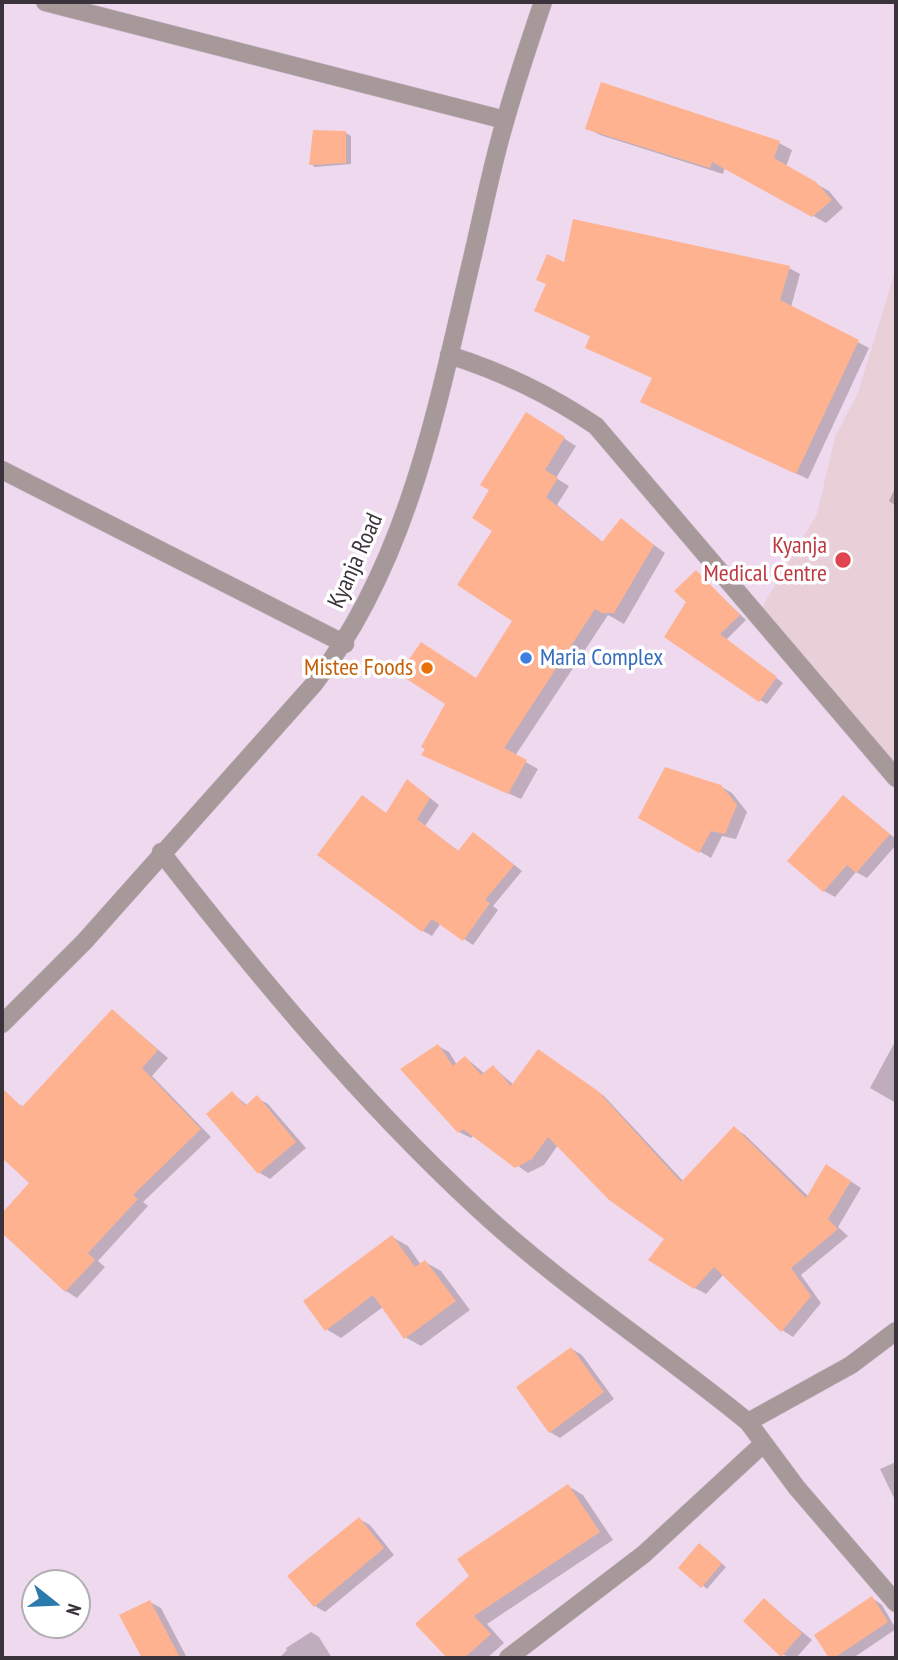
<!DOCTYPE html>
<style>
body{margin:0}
#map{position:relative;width:898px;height:1660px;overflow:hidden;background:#efd9ee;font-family:"PT Sans Narrow",sans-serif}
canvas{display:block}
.frame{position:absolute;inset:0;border:4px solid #3b333b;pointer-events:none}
.north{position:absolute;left:21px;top:1569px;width:70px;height:70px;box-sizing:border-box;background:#fff;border:2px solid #b1adb1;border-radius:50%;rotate:108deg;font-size:19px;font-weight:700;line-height:28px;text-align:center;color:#3b333b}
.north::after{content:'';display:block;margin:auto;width:24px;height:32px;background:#2a7aac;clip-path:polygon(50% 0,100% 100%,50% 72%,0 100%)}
</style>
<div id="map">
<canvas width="898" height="1660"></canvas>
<div class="frame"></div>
<div class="north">N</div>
</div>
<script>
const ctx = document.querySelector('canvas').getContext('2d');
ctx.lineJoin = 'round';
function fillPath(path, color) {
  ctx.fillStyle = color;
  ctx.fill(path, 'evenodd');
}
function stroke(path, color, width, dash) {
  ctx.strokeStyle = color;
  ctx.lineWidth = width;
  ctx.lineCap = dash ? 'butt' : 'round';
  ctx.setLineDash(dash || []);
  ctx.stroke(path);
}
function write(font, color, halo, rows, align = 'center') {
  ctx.font = font + ' "PT Sans Narrow",sans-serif';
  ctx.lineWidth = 7;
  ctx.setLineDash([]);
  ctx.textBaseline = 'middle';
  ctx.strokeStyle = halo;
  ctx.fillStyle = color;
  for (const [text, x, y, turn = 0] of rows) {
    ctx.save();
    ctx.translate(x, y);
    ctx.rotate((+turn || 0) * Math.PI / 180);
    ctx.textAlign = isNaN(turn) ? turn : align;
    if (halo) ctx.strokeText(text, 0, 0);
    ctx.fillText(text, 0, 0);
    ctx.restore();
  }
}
fillPath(new Path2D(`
 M 896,268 L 896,764 L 762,607 L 817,514 L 835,437 L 858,393 Z`), '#e8cfd8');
fillPath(new Path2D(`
 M 587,128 L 779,143 L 792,150 L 786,167 L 829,191 L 843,208 L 826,223 L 725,167 L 723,174 L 600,135 Z
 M 346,133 L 351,136 L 351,164 L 315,167 L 311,164 Z
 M 565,264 L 789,268 L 800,274 L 791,307 L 869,348 L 808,479 L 642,402 L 654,378 L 587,348 L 592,337 L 536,311 Z
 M 538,422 L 576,446 L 556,478 L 569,486 L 557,505 L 604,543 L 621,521 L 665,553 L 624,624 L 608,615 L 515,756 L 538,769 L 521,799 L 436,761 L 477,680 L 515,621 L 495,530 Z
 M 896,486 L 896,506 L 889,501 Z
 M 696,572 L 746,620 L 726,640 L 783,683 L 767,704 L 760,700 L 689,602 Z
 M 720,786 L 732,793 L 747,812 L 736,839 L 722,836 L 711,858 L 641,817 Z
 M 416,787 L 439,805 L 425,826 L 460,852 L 483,840 L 522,871 L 493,906 L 498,910 L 473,945 L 441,923 L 432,936 L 423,931 L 320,855 L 388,815 Z
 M 844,797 L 896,839 L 896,845 L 867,878 L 856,872 L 835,897 L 824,891 Z
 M 113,1011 L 168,1058 L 152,1076 L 211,1137 L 143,1202 L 148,1206 L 98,1261 L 105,1267 L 77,1298 L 66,1291 L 2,1231 L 2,1215 L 32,1183 L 2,1155 L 2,1114 L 13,1101 L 24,1107 Z
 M 896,1040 L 896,1103 L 870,1088 Z
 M 438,1046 L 449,1052 L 457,1065 L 466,1058 L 485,1074 L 493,1067 L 514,1085 L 549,1058 L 604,1096 L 684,1182 L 734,1128 L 745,1135 L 809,1197 L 838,1173 L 861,1188 L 838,1227 L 848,1236 L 801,1275 L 821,1303 L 793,1337 L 782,1330 L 724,1274 L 706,1294 L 695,1288 L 667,1239 L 558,1145 L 544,1165 L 528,1173 L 474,1135 L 471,1138 L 459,1132 Z
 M 232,1093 L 248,1106 L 257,1098 L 268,1104 L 306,1148 L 270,1179 L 260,1173 L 209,1114 Z
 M 392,1237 L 408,1246 L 421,1265 L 425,1262 L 441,1271 L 470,1310 L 421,1346 L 405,1337 L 383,1307 L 341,1338 L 326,1329 Z
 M 572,1349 L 582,1355 L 614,1399 L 560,1438 L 550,1432 Z
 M 896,1462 L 896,1502 L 880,1469 Z
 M 568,1486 L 583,1495 L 613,1540 L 487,1624 L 504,1643 L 487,1658 L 449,1658 L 418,1624 Z
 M 359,1519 L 370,1525 L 394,1555 L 325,1612 L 315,1606 Z
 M 704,1548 L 726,1567 L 707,1589 L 680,1568 Z
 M 872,1598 L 882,1605 L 896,1629 L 853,1658 L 831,1658 L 816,1636 Z
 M 764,1600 L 812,1640 L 796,1658 L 783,1655 L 745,1621 Z
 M 150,1602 L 161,1608 L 187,1658 L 144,1658 L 122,1616 Z
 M 311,1632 L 319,1637 L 332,1658 L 279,1658 L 287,1650 L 286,1648 Z`), '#0003');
fillPath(new Path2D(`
 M 601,82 L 780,141 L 774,158 L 816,182 L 832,200 L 812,217 L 712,162 L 710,168 L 585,129 Z
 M 313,130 L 346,131 L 346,163 L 309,165 Z
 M 573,219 L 790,266 L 780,300 L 859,340 L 796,474 L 640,402 L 652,378 L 585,348 L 590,336 L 534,311 L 546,284 L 536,280 L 547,254 L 564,262 Z
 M 526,412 L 565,437 L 545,470 L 558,478 L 546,497 L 602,542 L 621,518 L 654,545 L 614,613 L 602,613 L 595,609 L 504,748 L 527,760 L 508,794 L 421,755 L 425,749 L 421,747 L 445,704 L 399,674 L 421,642 L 476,678 L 512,621 L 457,585 L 492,531 L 472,518 L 489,490 L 480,485 Z
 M 696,570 L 740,615 L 720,634 L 777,677 L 759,702 L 664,637 L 686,602 L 674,591 Z
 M 665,767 L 721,785 L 737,805 L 725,834 L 711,831 L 699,853 L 638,818 Z
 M 407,779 L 430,798 L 417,819 L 458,851 L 473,832 L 514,865 L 485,900 L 490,903 L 463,941 L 432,919 L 422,932 L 317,855 L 362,795 L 386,813 Z
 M 843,795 L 890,834 L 856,873 L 847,865 L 823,892 L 787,861 Z
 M 112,1009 L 158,1050 L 142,1068 L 201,1129 L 133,1195 L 138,1199 L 88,1253 L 95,1260 L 65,1292 L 2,1233 L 2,1213 L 29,1183 L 2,1158 L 2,1088 L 22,1107 Z
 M 438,1044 L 453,1066 L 465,1056 L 481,1075 L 493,1065 L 511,1086 L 538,1049 L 598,1091 L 681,1182 L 734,1126 L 806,1198 L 826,1164 L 851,1181 L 828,1219 L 838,1229 L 791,1268 L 811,1296 L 781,1332 L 714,1267 L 694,1289 L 648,1260 L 664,1239 L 609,1200 L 548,1137 L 532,1159 L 515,1168 L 463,1129 L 458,1133 L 400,1069 Z
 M 232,1091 L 245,1106 L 257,1095 L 296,1142 L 258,1174 L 206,1114 Z
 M 392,1235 L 415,1267 L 425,1260 L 456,1301 L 404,1339 L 373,1295 L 325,1331 L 303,1301 Z
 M 571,1347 L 604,1392 L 549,1433 L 516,1387 Z
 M 568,1484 L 600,1532 L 474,1616 L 491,1634 L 464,1658 L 447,1658 L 415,1624 L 469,1576 L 457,1559 Z
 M 359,1517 L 384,1548 L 314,1607 L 287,1576 Z
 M 699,1543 L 722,1563 L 701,1588 L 678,1568 Z
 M 872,1596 L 888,1622 L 834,1658 L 829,1658 L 814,1635 Z
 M 764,1598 L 802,1633 L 781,1657 L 743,1621 Z
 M 150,1600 L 180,1658 L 142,1658 L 119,1615 Z`), '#feb290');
const street = new Path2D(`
 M 45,2 L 505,120
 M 449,355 C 503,372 549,394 596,426 L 896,778
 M 2,470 L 345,644
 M 161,852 C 257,975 359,1098 474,1205 C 559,1285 658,1348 748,1422 L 851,1365 L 896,1331
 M 2,1024 L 84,942 L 314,684 C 407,564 436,412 470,267 C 482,218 491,167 506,118 C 517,79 530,40 543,2
 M 748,1422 L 797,1488 L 896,1603
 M 508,1658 L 644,1554 L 763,1444`);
stroke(street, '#cbb8ca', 19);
stroke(street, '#a7999a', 18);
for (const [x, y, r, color] of [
 [843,560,9,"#e0444e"],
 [526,658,7,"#3f7fe0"],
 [427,668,7,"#e8710a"]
]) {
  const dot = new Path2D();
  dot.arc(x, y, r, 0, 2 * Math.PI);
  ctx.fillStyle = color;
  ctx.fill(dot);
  stroke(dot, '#fff', 2.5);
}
write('24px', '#be3a42', '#fff', [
 ["Kyanja",827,546],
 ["Medical Centre",827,574]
], 'right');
write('24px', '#3b333b', '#fff', [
 ["Kyanja Road",356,561,-66]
]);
write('24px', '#366cbe', '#fff', [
 ["Maria Complex",540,658]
], 'left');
write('24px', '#c56008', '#fff', [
 ["Mistee Foods",413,668]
], 'right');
</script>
